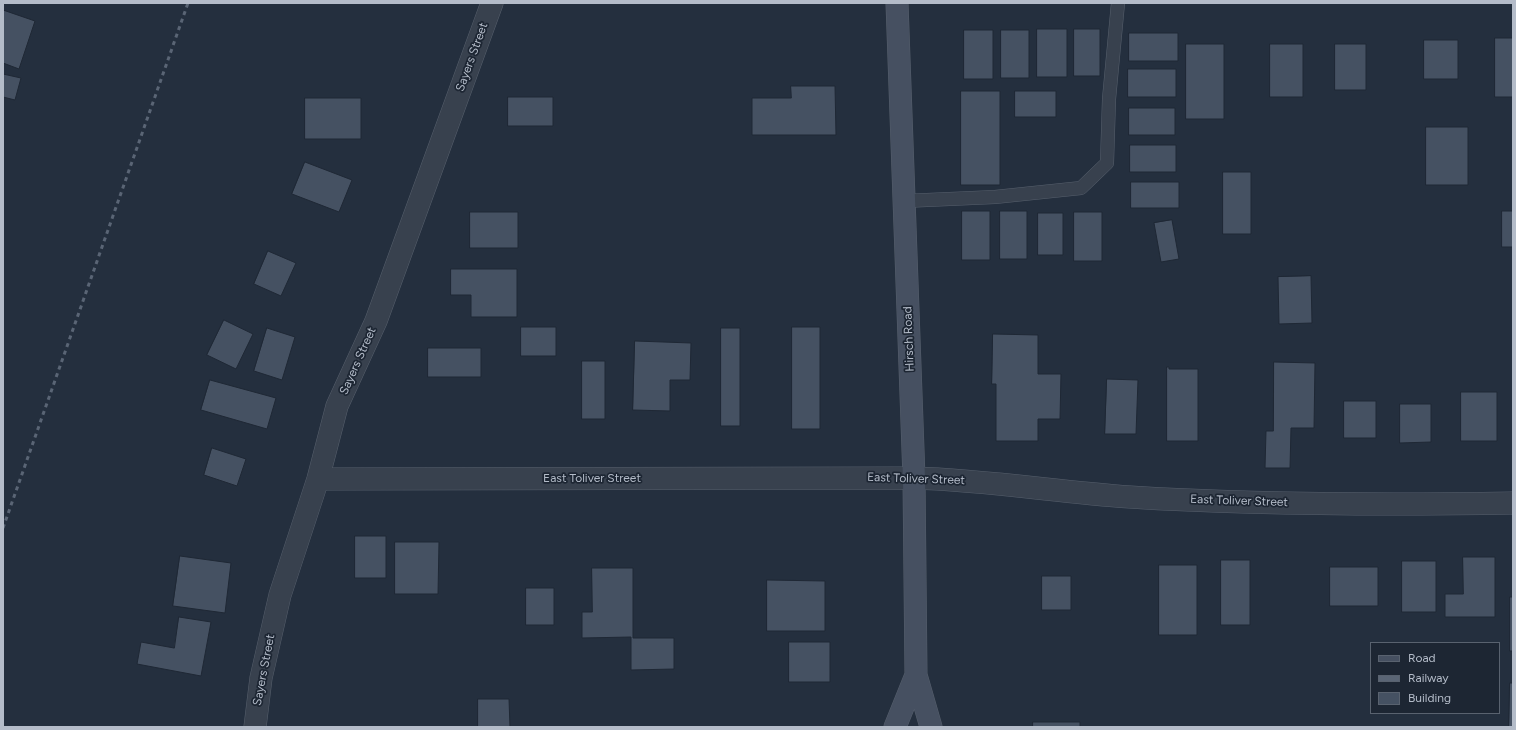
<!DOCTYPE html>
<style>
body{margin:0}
#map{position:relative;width:1516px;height:730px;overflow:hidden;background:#242f3e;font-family:Figtree,sans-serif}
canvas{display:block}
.frame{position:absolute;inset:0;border:4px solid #b4bcc9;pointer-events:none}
.legend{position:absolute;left:1370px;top:642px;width:130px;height:72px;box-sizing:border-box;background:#1d2633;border:1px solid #59626f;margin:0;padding:5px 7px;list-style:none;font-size:12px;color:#b4bcc9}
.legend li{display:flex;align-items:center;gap:8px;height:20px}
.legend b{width:20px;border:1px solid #59626f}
</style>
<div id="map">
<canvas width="1516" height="730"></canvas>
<div class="frame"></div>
<ul class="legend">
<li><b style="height:5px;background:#465061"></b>Road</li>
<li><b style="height:5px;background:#5a6575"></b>Railway</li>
<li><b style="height:11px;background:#455162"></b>Building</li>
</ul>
</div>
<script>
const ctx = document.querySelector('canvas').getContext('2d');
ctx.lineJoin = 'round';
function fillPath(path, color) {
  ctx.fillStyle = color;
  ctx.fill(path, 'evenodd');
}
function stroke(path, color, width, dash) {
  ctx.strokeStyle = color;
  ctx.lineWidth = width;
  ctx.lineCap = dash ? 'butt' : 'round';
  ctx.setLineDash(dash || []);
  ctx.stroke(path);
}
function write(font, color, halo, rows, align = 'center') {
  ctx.font = font + ' Figtree,sans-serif';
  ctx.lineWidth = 3.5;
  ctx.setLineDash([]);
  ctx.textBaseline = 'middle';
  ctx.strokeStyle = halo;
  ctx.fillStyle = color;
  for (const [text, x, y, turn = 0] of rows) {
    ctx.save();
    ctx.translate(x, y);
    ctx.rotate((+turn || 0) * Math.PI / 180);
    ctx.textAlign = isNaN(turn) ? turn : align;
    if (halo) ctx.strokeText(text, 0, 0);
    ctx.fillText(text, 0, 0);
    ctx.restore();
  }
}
const building = new Path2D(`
 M 3,10 L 35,21 L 19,69 L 3,63 Z
 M 1037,29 L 1067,29 L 1067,77 L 1037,77 Z
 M 1074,29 L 1100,29 L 1100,76 L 1074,76 Z
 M 964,30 L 993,30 L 993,79 L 964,79 Z
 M 1001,30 L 1029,30 L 1029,78 L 1001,78 Z
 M 1129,33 L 1178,33 L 1178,61 L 1129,61 Z
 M 1495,38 L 1513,38 L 1513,97 L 1495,97 Z
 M 1424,40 L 1458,40 L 1458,79 L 1424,79 Z
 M 1186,44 L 1224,44 L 1224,119 L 1186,119 Z
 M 1270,44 L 1303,44 L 1303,97 L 1270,97 Z
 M 1335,44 L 1366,44 L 1366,90 L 1335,90 Z
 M 1128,69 L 1176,69 L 1176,97 L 1128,97 Z
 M 3,74 L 21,78 L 15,100 L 3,97 Z
 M 791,86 L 835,86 L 836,135 L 752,135 L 752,98 L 791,98 Z
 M 961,91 L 1000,91 L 1000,185 L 961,185 Z
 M 1015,91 L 1056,91 L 1056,117 L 1015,117 Z
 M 508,97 L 553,97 L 553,126 L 508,126 Z
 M 305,98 L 361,98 L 361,139 L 305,139 Z
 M 1129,108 L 1175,108 L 1175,135 L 1129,135 Z
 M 1426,127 L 1468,127 L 1468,185 L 1426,185 Z
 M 1130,145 L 1176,145 L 1176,172 L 1130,172 Z
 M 305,162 L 352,180 L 339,212 L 292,194 Z
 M 1223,172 L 1251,172 L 1251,234 L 1223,234 Z
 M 1131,182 L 1179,182 L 1179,208 L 1131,208 Z
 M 962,211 L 990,211 L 990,260 L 962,260 Z
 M 1000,211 L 1027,211 L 1027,259 L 1000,259 Z
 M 1502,211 L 1513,211 L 1513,247 L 1502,247 Z
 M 470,212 L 518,212 L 518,248 L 470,248 Z
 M 1074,212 L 1102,212 L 1102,261 L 1074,261 Z
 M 1038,213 L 1063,213 L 1063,255 L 1038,255 Z
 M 1172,220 L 1179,259 L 1161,262 L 1154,223 Z
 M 268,251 L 296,263 L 281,296 L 254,284 Z
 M 451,269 L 517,269 L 517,317 L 471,317 L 471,295 L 451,295 Z
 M 1311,276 L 1312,323 L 1279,324 L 1278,277 Z
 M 224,320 L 253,334 L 236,369 L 207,355 Z
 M 521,327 L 556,327 L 556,356 L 521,356 Z
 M 792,327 L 820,327 L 820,429 L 792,429 Z
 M 267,328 L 295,337 L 282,380 L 254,371 Z
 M 721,328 L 740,328 L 740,426 L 721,426 Z
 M 993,334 L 1038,335 L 1038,374 L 1061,374 L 1060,419 L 1038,419 L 1038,441 L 996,441 L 996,384 L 992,384 Z
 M 635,341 L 691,343 L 690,380 L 670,380 L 670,411 L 633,410 Z
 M 428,348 L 481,348 L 481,377 L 428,377 Z
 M 582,361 L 605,361 L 605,419 L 582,419 Z
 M 1274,362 L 1315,363 L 1314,428 L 1291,428 L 1290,468 L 1265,468 L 1266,431 L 1273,431 Z
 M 1167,367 L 1169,367 L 1169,369 L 1198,369 L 1198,441 L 1167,441 Z
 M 1107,379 L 1138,380 L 1136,434 L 1105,434 Z
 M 210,380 L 276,398 L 267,429 L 201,410 Z
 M 1461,392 L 1497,392 L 1497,441 L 1461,441 Z
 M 1344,401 L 1376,401 L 1376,438 L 1344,438 Z
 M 1400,404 L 1431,404 L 1431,442 L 1400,443 Z
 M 212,448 L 246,459 L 237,486 L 204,475 Z
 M 355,536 L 386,536 L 386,578 L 355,578 Z
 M 395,542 L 439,542 L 438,594 L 395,594 Z
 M 180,556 L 231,563 L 225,613 L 173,606 Z
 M 1463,557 L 1495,557 L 1495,617 L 1445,617 L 1445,594 L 1463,594 Z
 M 1221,560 L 1250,560 L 1250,625 L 1221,625 Z
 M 1402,561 L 1436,561 L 1436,612 L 1402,612 Z
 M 1159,565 L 1197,565 L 1197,635 L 1159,635 Z
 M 1330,567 L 1378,567 L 1378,606 L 1330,606 Z
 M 592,568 L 633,568 L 633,638 L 674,638 L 674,669 L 631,670 L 631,637 L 582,638 L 582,612 L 592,612 Z
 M 1042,576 L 1071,576 L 1071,610 L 1042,610 Z
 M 767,580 L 825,581 L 825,631 L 767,631 Z
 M 526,588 L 554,588 L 554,625 L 526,625 Z
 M 1510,597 L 1513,597 L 1513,651 L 1510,651 Z
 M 179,617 L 211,622 L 201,676 L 137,664 L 141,642 L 174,648 Z
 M 789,642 L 830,642 L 830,682 L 789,682 Z
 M 1510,683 L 1513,683 L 1513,727 L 1509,727 Z
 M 478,699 L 509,699 L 510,727 L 478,727 Z
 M 1033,722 L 1080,722 L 1080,727 L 1033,727 Z`);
fillPath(building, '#455162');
stroke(building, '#1f2835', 1);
const lane = new Path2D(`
 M 904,201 L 995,197 L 1081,188 L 1107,163 L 1109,99 L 1118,3`);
const street = new Path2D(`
 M 318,479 L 914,478 C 986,480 1058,492 1130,497 C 1258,505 1385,505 1513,503
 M 255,727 L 261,678 L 280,595 L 318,479 L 337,406 L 376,321 L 492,3`);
const secondary = new Path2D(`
 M 897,3 L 914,478 L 916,675 L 931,727
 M 895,727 L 916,675`);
stroke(lane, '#565f6c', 14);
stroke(street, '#565f6c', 23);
stroke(secondary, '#565f6c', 23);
stroke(lane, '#38414e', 13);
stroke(street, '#38414e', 22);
stroke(secondary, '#465061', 22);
stroke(new Path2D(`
 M 3,528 L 188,3`), '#5a6575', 3, [4, 4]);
write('12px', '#b4bcc9', '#1d2633', [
 ["Sayers Street",472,57,-70],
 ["Hirsch Road",909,339,-92],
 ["Sayers Street",358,361,-66],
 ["East Toliver Street",592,478],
 ["East Toliver Street",916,479,2],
 ["East Toliver Street",1239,501,2],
 ["Sayers Street",264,670,-79]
]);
</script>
